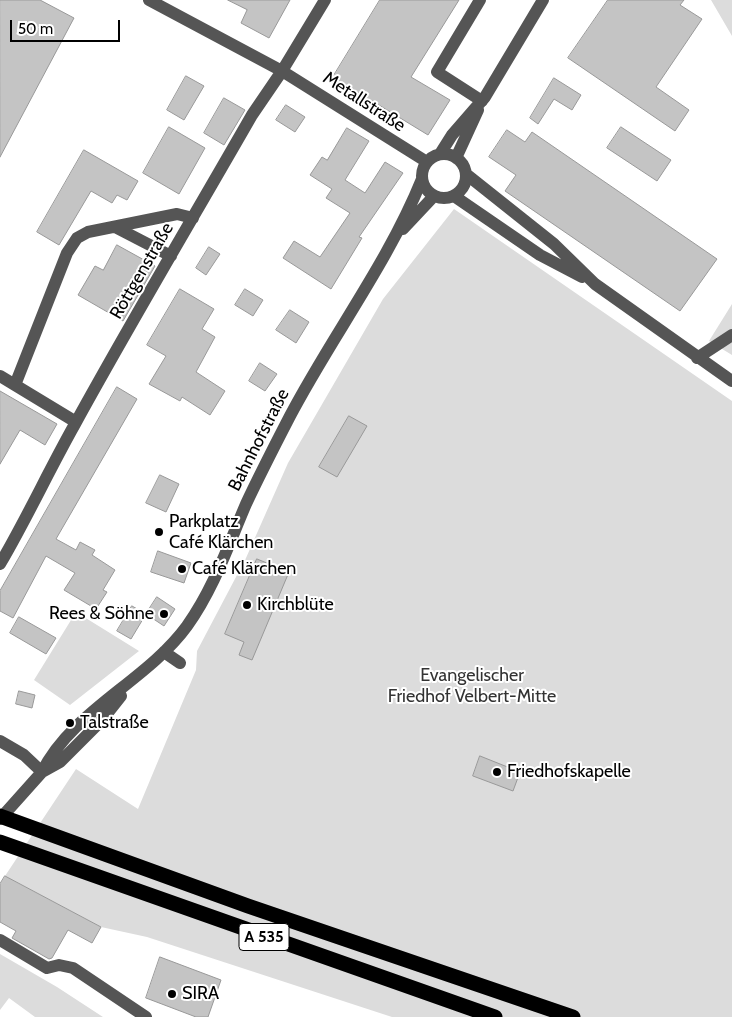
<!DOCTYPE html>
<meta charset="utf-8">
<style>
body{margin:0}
#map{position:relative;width:732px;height:1017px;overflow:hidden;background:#fff;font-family:Cabin,sans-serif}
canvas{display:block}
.scale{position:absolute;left:10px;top:20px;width:110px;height:22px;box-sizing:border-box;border:2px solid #000;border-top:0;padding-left:6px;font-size:15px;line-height:18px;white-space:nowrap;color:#000;-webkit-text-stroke:4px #fff;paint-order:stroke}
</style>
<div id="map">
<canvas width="732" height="1017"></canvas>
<div class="scale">50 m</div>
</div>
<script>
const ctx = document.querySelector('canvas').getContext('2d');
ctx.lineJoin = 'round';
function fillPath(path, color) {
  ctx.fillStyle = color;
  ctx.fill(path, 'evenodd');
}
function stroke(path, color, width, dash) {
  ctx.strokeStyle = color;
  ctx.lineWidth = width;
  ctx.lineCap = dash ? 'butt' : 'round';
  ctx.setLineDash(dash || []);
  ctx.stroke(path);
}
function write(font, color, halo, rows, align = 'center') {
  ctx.font = font + ' Cabin,sans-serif';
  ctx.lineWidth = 4;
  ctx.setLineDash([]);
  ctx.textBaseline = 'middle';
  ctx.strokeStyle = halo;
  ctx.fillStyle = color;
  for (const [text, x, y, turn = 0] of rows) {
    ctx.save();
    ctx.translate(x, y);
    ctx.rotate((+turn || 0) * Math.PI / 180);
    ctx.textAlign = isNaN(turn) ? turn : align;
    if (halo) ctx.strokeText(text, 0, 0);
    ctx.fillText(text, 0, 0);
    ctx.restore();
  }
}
fillPath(new Path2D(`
 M 711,0 L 732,0 L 732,36 Z
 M 454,209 L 732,401 L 732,1017 L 392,1017 L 147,937 L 101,927 L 5,876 L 76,769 L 138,809 L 196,670 L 197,651 L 246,558 L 288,463 L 383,299 Z
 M 732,304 L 732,355 L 709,341 Z
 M 76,612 L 139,651 L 70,705 L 34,680 Z
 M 0,954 L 57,987 L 103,1017 L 35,1017 L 9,998 L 0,1010 Z`), '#dcdcdc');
const building = new Path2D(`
 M 0,0 L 40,0 L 74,18 L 0,157 Z
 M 228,0 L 290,0 L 269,38 L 241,23 L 247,10 Z
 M 380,0 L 459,0 L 411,77 L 450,100 L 428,135 L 333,77 Z
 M 608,0 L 684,0 L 680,5 L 702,19 L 656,87 L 689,110 L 675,131 L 568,58 Z
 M 186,76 L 204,86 L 184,120 L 167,110 Z
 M 554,78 L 581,95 L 572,110 L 554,99 L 538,124 L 530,118 Z
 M 224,98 L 245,110 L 224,145 L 204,133 Z
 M 286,105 L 305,117 L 295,132 L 276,120 Z
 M 169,127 L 205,148 L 179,194 L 143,173 Z
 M 621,127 L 671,160 L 657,181 L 607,148 Z
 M 347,128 L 369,141 L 345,180 L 365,193 L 385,162 L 403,173 L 359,237 L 362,238 L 331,289 L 283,258 L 294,241 L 320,257 L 350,213 L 326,198 L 332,189 L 310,175 L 322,157 L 327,160 Z
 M 507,130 L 525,142 L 532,132 L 717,259 L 680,311 L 505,191 L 516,175 L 489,157 Z
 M 84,150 L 138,181 L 127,200 L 117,195 L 112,203 L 91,191 L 59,245 L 37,232 Z
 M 117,245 L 155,266 L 123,321 L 78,295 L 95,266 L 103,270 Z
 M 209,247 L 220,254 L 206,275 L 196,268 Z
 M 180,289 L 214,309 L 202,329 L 215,337 L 196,372 L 225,391 L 210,415 L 182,397 L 180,401 L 149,384 L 166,356 L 147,345 Z
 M 245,289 L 263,300 L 253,316 L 235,305 Z
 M 290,310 L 309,322 L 296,343 L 276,330 Z
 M 260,363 L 277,374 L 265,391 L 249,381 Z
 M 117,387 L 137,399 L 56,539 L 76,550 L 80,542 L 95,550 L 92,555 L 115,570 L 103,590 L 107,592 L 96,609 L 64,590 L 75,573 L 46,556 L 13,618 L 0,611 L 0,591 Z
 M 0,391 L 57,424 L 45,445 L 20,430 L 0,464 Z
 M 349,416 L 367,426 L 337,477 L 319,467 Z
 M 160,475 L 179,484 L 166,512 L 146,503 Z
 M 158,551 L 191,563 L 184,583 L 151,572 Z
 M 257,559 L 289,572 L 252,660 L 239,655 L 244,642 L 225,634 Z
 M 157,597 L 175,609 L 164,626 L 146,614 Z
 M 132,606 L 146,614 L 131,639 L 117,631 Z
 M 19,617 L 56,638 L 46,654 L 10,633 Z
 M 19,691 L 35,695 L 32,708 L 16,704 Z
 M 480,756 L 520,772 L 513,791 L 473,776 Z
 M 5,876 L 101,927 L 92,943 L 68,930 L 52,958 L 49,959 L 12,938 L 16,931 L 0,922 L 0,884 Z
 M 160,957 L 221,980 L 208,1017 L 196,1017 L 146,998 Z`);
fillPath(building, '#c4c4c4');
stroke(building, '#999', 1);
stroke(new Path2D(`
 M 149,0 L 282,71 L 427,162
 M 480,0 L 437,72 L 482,101
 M 440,154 L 452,135 L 485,97 L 543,0
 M422 176a22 22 0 1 1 44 0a22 22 0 1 1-44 0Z
 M 456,158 L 478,110
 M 466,174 L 554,244 L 595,284 L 732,381
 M 454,196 L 540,255 L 582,277
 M 115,227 L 171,256
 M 403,229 L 434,196
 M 697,358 L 732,335
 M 0,376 L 76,422
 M 15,385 L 67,253 L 77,238 L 88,232 L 177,214 L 193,218
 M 0,564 C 27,518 49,470 75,424 C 132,320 193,218 252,115 L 282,71 L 325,0
 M 164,652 L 180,663
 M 0,741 L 24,755 L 42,772
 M 42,772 C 72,711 147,681 187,626 C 214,588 228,546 246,504 C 260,474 275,445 290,416 C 332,336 388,263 422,179
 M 0,819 L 42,772 L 60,762 L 102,720 L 121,696
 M 0,940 L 47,968 L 59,965 L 73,968 L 146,1017`), '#555', 12);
stroke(new Path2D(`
 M 0,816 L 248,906 L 573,1017
 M 0,842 L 495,1017`), '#000', 15);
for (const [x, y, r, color] of [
 [159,532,5,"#000"],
 [182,569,5,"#000"],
 [247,605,5,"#000"],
 [164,614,5,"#000"],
 [70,723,5,"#000"],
 [497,772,5,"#000"],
 [172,994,5,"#000"]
]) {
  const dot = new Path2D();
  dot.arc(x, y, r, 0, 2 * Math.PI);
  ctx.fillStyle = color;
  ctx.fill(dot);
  stroke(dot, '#fff', 2);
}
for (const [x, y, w] of [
 [264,937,50]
]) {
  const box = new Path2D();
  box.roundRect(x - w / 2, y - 13.5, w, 27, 4);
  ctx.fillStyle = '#fff';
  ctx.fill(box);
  stroke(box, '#000', 1);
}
write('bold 16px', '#000', null, [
 ["A 535",264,937]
]);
write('18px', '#000', '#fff', [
 ["Metallstraße",364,102,33],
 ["Röttgenstraße",142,271,-60],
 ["Bahnhofstraße",259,440,-63]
]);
write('18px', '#000', '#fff', [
 ["Parkplatz",169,522],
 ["Café Klärchen",169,543],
 ["Café Klärchen",192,569],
 ["Kirchblüte",257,605],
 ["Rees & Söhne",154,614,"right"],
 ["Talstraße",80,723],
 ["Friedhofskapelle",507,772],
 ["SIRA",182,994]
], 'left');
write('18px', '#333', '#fff', [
 ["Evangelischer",472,676],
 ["Friedhof Velbert-Mitte",472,697]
]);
</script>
